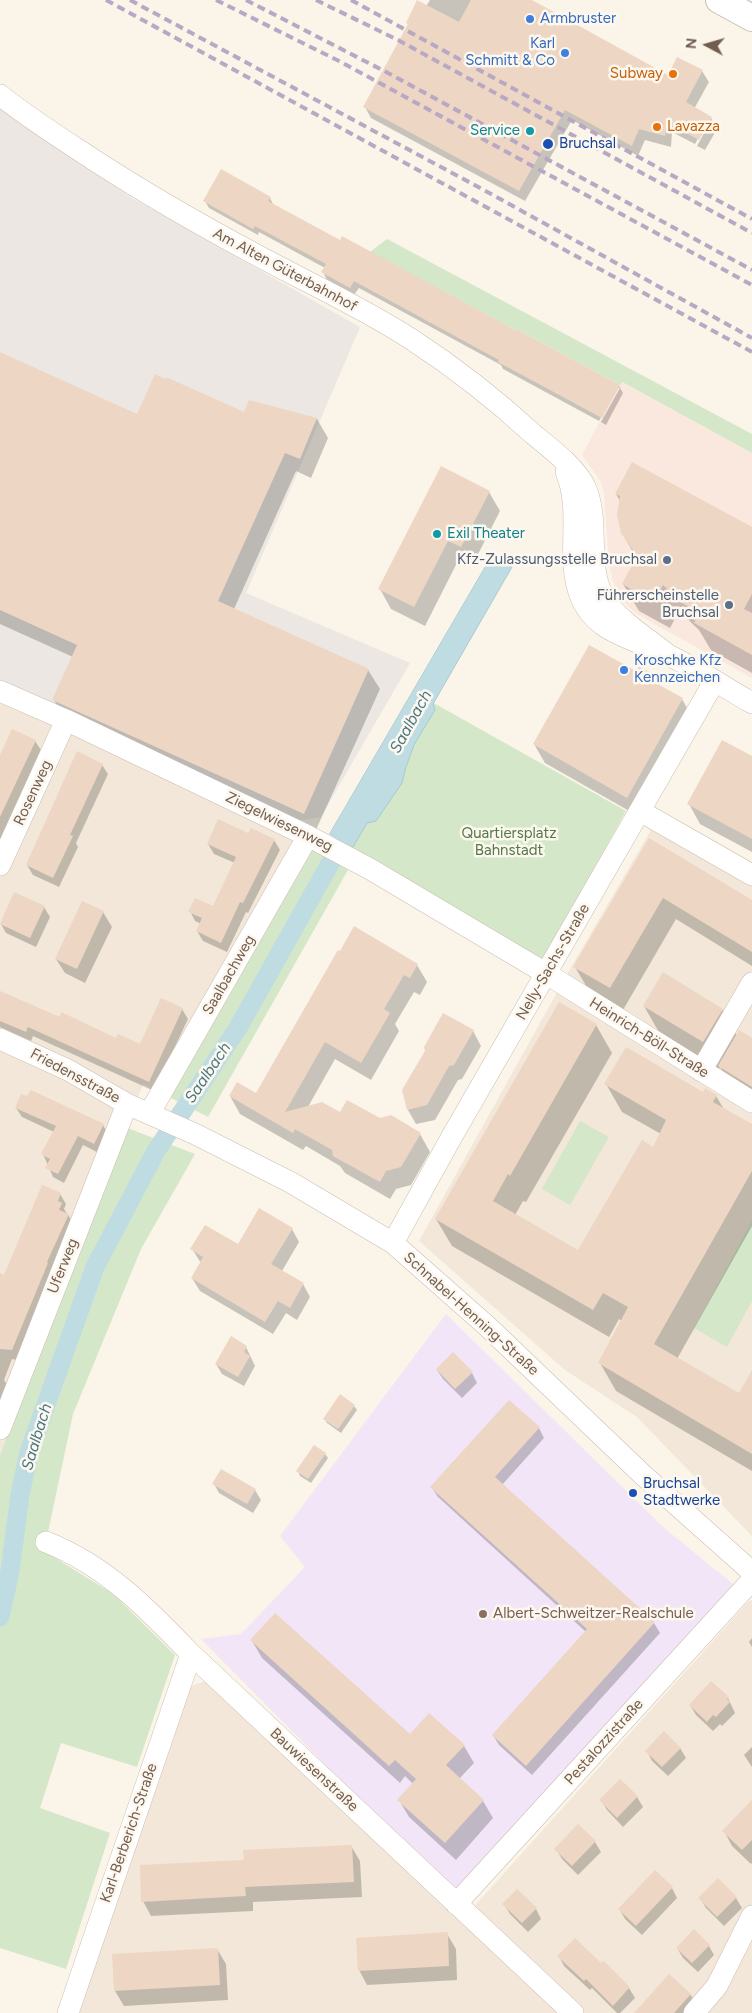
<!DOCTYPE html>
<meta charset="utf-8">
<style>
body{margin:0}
#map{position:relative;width:752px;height:2013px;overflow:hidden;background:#fbf4e9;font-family:Figtree,sans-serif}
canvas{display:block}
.north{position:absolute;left:682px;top:20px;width:50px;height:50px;-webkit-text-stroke:4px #fdf8ef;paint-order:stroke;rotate:276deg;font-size:14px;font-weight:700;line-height:20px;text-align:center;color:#735d4f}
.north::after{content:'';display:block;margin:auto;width:18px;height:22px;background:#735d4f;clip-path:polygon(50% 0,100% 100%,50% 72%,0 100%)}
</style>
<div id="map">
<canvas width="752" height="2013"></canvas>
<div class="north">N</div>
</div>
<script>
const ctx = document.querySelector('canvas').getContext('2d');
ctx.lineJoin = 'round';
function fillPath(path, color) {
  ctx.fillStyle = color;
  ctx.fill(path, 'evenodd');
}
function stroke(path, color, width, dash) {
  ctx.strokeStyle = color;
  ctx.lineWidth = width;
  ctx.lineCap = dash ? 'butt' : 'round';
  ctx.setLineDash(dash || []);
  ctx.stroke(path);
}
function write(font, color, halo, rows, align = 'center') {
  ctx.font = font + ' Figtree,sans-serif';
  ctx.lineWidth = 5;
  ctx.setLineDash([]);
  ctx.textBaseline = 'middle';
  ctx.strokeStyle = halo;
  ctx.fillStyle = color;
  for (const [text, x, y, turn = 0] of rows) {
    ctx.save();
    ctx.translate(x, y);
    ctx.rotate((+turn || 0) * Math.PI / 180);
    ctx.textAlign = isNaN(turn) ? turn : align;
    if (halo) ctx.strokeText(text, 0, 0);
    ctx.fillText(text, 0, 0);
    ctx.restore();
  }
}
fillPath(new Path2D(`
 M 0,703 L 76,734 L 295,840 L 151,1088 L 143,1084 L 0,1455 Z
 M 655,823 L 752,878 L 752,1536 L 637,1417 L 565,1370 L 419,1241 L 570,969 Z
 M 752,1600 L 752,2013 L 77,2013 L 182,1689 L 206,1681 L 462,1920 L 748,1602 Z`), '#f2e7d8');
fillPath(new Path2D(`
 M 621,382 L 752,453 L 752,678 L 635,613 L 621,599 L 613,581 L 609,564 L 604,494 L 601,482 L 582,455 Z`), '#fae7de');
fillPath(new Path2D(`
 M 0,108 L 132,198 L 360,327 L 246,593 L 410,663 L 321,817 L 299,821 L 0,686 Z`), '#ece7e2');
fillPath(new Path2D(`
 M 446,1314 L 664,1528 L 733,1584 L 455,1896 L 201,1639 L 241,1634 L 305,1567 L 280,1536 Z`), '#f1e5f7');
fillPath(new Path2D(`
 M 387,239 L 752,434 L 752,453 L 622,382 L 620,385 L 516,329 L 515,330 L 370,252 Z
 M 423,697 L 626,811 L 543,960 L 342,841 Z
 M 309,847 L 348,870 L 208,1117 L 167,1096 Z
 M 580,1121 L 609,1137 L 570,1205 L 542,1189 Z
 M 125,1127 L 195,1154 L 141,1249 L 73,1414 L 44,1551 L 113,1594 L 175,1655 L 137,1767 L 61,1743 L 40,1808 L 110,1833 L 66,1969 L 0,1948 L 0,1455 Z
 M 752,1221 L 752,1301 L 727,1347 L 694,1328 Z`), '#d4e7c8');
const water = new Path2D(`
 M 492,556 L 512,567 L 433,704 L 435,710 L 414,745 L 406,767 L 402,783 L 376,821 L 367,823 L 353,847 L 330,834 Z`);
fillPath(water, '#bfdce3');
stroke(water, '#a6cbd3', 1);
fillPath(new Path2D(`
 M 430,0 L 529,0 L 668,76 L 702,71 L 709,82 L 694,109 L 711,118 L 717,129 L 705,150 L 697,146 L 710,122 L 707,122 L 695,144 L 672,132 L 671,147 L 645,140 L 638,156 L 572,120 L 525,201 L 371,118 L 365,107 Z
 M 270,198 L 274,206 L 619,386 L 623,393 L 606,425 L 601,422 L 620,388 L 617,388 L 599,421 L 503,369 L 501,365 L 359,288 L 354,295 L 327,280 L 323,272 L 325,268 L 259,232 L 258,235 L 209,208 L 205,201 Z
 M 0,353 L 137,415 L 245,413 L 250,401 L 317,419 L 328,438 L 311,478 L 296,471 L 234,609 L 368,670 L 380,689 L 315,832 L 65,719 L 54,700 L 73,657 L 0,624 Z
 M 489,492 L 500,511 L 472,566 L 459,559 L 425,626 L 391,609 L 380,589 Z
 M 616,494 L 752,528 L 752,673 L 711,650 L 699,630 L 679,611 L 670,628 L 639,611 L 623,584 L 637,559 L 622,533 L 620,501 Z
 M 636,673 L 654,676 L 660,687 L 682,699 L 693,719 L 638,816 L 545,763 L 534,744 Z
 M 35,741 L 41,750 L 0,841 L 0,758 Z
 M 752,758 L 752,852 L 700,824 L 689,804 Z
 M 102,765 L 108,774 L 76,843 L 78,847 L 59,887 L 33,875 L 27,865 Z
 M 249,835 L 274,840 L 280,850 L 248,913 L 246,912 L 227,952 L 203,941 L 197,931 L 201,924 L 195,921 L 190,911 L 214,908 L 235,863 L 214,854 L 208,844 Z
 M 649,839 L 752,902 L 752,966 L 676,919 L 623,1010 L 588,989 L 575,967 Z
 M 44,907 L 50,917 L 36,947 L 6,933 L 1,924 Z
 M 103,912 L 112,927 L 85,983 L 65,973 L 56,959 Z
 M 338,951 L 417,965 L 427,982 L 420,995 L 414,992 L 395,1024 L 399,1031 L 371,1080 L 335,1059 L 308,1107 L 380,1120 L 420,1134 L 430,1152 L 411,1185 L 396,1189 L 390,1199 L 345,1173 L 340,1166 L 306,1146 L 303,1150 L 240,1114 L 230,1096 L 256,1094 Z
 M 0,992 L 60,1018 L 117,1039 L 140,1045 L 182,1009 L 188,1019 L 154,1091 L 33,1036 L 31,1041 L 0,1027 Z
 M 644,1006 L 722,1009 L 737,1036 L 752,1039 L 752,1104 L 736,1094 L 720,1067 L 719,1069 L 660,1034 Z
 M 596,1025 L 612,1053 L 526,1202 L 523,1201 L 515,1215 L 579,1252 L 653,1149 L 661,1134 L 622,1112 L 606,1084 L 716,1096 L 725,1111 L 752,1126 L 752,1226 L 677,1359 L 740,1395 L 752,1372 L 752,1471 L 616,1391 L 600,1363 L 622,1321 L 619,1319 L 609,1337 L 452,1246 L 436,1219 Z
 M 473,1031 L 481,1046 L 462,1079 L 458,1080 L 435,1120 L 416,1124 L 408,1110 Z
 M 16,1108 L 103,1125 L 108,1134 L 99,1153 L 83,1145 L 64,1183 L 53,1177 L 43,1154 L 54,1132 L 22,1117 Z
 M 60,1194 L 66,1204 L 64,1209 L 74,1224 L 17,1360 L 12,1359 L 4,1380 L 7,1385 L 0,1405 L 0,1277 L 5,1276 Z
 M 292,1229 L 299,1242 L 282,1271 L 303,1284 L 310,1297 L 297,1320 L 286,1313 L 273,1334 L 200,1291 L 192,1278 L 201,1263 L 192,1249 L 238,1246 Z
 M 246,1347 L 255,1366 L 244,1386 L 222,1374 L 216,1364 Z
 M 437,1370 L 472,1373 L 477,1383 L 462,1398 L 443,1379 Z
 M 354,1406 L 357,1410 L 341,1433 L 327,1423 L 325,1419 Z
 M 539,1428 L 544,1438 L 502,1485 L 654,1623 L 660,1633 L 532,1775 L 499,1745 L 493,1735 L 586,1632 L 438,1497 L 432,1488 Z
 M 325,1454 L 328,1458 L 311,1483 L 300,1476 L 298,1471 Z
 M 214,1484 L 255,1490 L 261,1500 L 253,1513 L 219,1493 Z
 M 752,1638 L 752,1647 L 749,1642 Z
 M 252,1641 L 410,1736 L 464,1746 L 474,1763 L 459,1779 L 483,1801 L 493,1818 L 456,1860 L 409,1817 L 399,1800 L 413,1784 L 405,1776 L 400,1783 L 262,1658 Z
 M 728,1698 L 735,1713 L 722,1726 L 720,1724 L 713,1731 L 696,1715 L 690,1705 Z
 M 752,1747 L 752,1767 L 744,1755 Z
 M 680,1748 L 686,1758 L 668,1776 L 652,1761 L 647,1751 Z
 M 620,1781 L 637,1797 L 643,1807 L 623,1827 L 607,1810 L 601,1800 Z
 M 752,1802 L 752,1863 L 751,1864 L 732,1846 L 724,1831 Z
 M 595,1842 L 601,1852 L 578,1875 L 562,1859 L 556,1849 Z
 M 351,1846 L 360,1861 L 362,1897 L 253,1902 L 253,1911 L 151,1916 L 143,1901 L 245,1861 Z
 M 718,1880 L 736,1898 L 742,1908 L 724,1926 L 706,1908 L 700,1898 Z
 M 672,1888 L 677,1898 L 642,1935 L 625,1919 L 620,1910 Z
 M 504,1904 L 536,1909 L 541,1919 L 528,1932 L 510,1914 Z
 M 447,1934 L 456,1949 L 457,1980 L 367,1985 L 359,1970 Z
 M 709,1946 L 714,1955 L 698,1972 L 683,1958 L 677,1948 Z
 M 217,1949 L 226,1964 L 228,2000 L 124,2006 L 115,1991 Z
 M 559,1956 L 601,1965 L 604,1963 L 629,1988 L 635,1998 L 620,2013 L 617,2013 L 592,1988 L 590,1990 L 564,1966 Z
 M 690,1994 L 696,2004 L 688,2013 L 639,2013 Z`), '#0003');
stroke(new Path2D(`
 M 0,1617 L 10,1571 L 20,1495 L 29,1452 L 95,1267 L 156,1151 L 238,1028 L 355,819`), '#bfdce3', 19);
fillPath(new Path2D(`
 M 417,0 L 459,22 L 471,0 L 532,0 L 668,75 L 677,57 L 703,70 L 686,102 L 712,117 L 699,140 L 667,122 L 665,136 L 639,129 L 632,146 L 565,110 L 519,191 L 363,107 L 408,24 L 406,23 Z
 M 221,169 L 271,197 L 268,201 L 340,240 L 342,236 L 515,330 L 516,329 L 620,385 L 602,418 L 498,362 L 499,360 L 354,281 L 350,288 L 321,272 L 326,264 L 255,226 L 253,229 L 203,201 Z
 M 0,352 L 137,414 L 155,374 L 165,379 L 166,377 L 244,412 L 249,400 L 317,418 L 300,459 L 285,453 L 218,601 L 369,669 L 304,814 L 52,700 L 77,645 L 0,610 Z
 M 632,462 L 752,527 L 752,594 L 744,609 L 752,613 L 752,655 L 694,623 L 699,613 L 682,603 L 663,585 L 654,602 L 622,584 L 637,556 L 621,533 L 617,515 L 620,496 L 615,494 Z
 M 441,466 L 490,491 L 461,547 L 448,541 L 414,607 L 378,589 Z
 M 589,645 L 636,671 L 639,666 L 655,675 L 652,681 L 683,698 L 627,798 L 533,744 Z
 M 12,729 L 36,740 L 0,817 L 0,755 Z
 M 722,740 L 752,756 L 752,839 L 687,804 Z
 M 77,751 L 103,764 L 70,835 L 73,836 L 53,878 L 26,865 Z
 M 218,819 L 248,833 L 251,828 L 275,839 L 243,903 L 240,902 L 221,943 L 196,931 L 202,918 L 188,912 L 195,898 L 213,906 L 236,857 L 207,844 Z
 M 649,838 L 752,900 L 752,952 L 663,898 L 610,988 L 573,967 Z
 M 14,892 L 45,906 L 30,938 L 0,924 Z
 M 82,901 L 104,911 L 77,969 L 55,959 Z
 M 354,926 L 418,964 L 410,978 L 404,975 L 384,1009 L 390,1013 L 361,1063 L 325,1042 L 285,1112 L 322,1102 L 340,1112 L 347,1100 L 380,1118 L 391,1115 L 421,1133 L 401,1167 L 386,1171 L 380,1182 L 333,1156 L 332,1150 L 295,1129 L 293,1133 L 229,1096 L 237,1082 L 256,1093 L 338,950 L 340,951 Z
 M 663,972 L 723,1009 L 703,1042 L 643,1006 Z
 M 0,991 L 60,1017 L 61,1012 L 116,1038 L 118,1034 L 140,1044 L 161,998 L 183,1008 L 149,1082 L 28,1027 L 26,1032 L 0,1021 Z
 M 559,1002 L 597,1024 L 510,1176 L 508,1174 L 493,1201 L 578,1250 L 642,1140 L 653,1147 L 666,1120 L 604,1084 L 626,1047 L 703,1092 L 705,1088 L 717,1095 L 713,1102 L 752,1124 L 752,1171 L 654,1344 L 739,1393 L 752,1370 L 752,1454 L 598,1363 L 628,1307 L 603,1293 L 593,1310 L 435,1219 Z
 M 443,1013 L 474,1030 L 454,1065 L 449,1066 L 427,1105 L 407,1110 L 402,1090 L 425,1051 L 424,1047 Z
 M 739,1030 L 752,1038 L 752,1087 L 718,1066 Z
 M 31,1090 L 104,1124 L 94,1144 L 78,1136 L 58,1174 L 45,1168 L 50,1159 L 41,1154 L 56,1126 L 15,1108 L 21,1094 L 27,1096 Z
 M 42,1185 L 61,1193 L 58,1201 L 62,1203 L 59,1210 L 69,1214 L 47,1262 L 48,1263 L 12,1350 L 0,1349 L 0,1273 L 4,1275 Z
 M 259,1208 L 293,1228 L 271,1264 L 304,1283 L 290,1308 L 278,1301 L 265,1322 L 191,1278 L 203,1257 L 190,1249 L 205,1225 L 238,1244 Z
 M 231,1336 L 247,1346 L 244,1352 L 250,1356 L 238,1377 L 215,1364 Z
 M 453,1352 L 473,1372 L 455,1389 L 436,1369 Z
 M 340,1394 L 355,1405 L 338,1429 L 323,1419 Z
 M 509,1400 L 540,1427 L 495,1477 L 655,1622 L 526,1766 L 492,1735 L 587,1629 L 430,1487 Z
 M 314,1445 L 326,1453 L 308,1479 L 296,1471 Z
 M 221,1469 L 256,1489 L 247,1504 L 212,1484 Z
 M 275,1613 L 410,1734 L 429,1713 L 465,1745 L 446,1765 L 484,1800 L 445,1843 L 397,1800 L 416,1779 L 395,1760 L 389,1766 L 250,1640 Z
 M 711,1681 L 729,1697 L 727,1699 L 730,1702 L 716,1717 L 713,1715 L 707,1722 L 689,1705 Z
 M 664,1731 L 681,1748 L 662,1767 L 645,1751 Z
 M 620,1779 L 638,1796 L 617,1818 L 599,1800 Z
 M 752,1800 L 752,1840 L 742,1850 L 722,1831 Z
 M 578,1824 L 596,1841 L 572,1866 L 554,1849 Z
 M 352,1845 L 354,1882 L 245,1887 L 246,1896 L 141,1902 L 140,1865 L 244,1860 L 243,1850 Z
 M 655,1870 L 673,1887 L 636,1926 L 618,1909 Z
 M 718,1878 L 737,1897 L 717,1917 L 698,1898 Z
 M 517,1889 L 537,1908 L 522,1923 L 502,1904 Z
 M 694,1929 L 710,1945 L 692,1963 L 676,1948 Z
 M 448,1932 L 449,1966 L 358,1971 L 356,1938 Z
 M 575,1938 L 601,1963 L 604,1961 L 630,1987 L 613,2006 L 586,1979 L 584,1981 L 557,1956 Z
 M 218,1948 L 220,1985 L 114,1991 L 112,1954 Z
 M 669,1974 L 691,1994 L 674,2013 L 634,2013 Z`), '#edd6c3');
const minor = new Path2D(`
 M 0,95 C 30,119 62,139 94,160 C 145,193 197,223 251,252 C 304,281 360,306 411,339 C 454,367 495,399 533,434 C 550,448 578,469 586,489 C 600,524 586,563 603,596 C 614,617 648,639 667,654
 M 566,472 C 582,509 567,551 578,589 C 591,633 630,637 666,654 C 696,668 724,687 752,703
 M 0,691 L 66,720 L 308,836 L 370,869 L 547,974 L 752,1102
 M 640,811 L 752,875
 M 0,865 L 66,720
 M 0,1039 L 68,1070 L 127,1104 L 195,1134 L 290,1182 L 393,1243 L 487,1326 L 643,1475 L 752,1572
 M 701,1071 L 752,983
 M 149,1114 L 308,836
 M 393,1243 L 451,1138 L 714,682
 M 0,1429 L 127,1104
 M 46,1542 C 105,1565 148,1609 191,1654 L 573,2013
 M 456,1904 L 752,1580
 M 68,2013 L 191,1654
 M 694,2013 L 717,1986 L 752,1916`);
const tertiary = new Path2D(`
 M 719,0 L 752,18`);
stroke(minor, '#ccbdb0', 22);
stroke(tertiary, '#ccbdb0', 28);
stroke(minor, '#fff', 21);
stroke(tertiary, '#fff', 26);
stroke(new Path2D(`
 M 106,0 L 752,352
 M 130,0 L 482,189 L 752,338
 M 216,0 L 339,61 L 752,285
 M 246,0 L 388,73 L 752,270
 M 316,0 L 398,40 L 752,233
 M 351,0 L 752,219`), '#b8a8c4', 4, [8, 5]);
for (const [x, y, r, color] of [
 [530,19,5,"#3f7fe0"],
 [565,53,5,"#3f7fe0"],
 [673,74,5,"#e8710a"],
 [657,127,5,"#e8710a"],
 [530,131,5,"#0f9aa8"],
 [548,144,6,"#1a4fb4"],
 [437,534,5,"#0f9aa8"],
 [667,560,5,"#5c6f8a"],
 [729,605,5,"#5c6f8a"],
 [624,670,5,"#3f7fe0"],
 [633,1493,5,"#1a4fb4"],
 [483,1614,5,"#8d6e63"]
]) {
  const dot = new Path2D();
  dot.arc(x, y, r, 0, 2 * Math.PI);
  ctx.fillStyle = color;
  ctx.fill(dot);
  stroke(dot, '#fdf8ef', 2);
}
write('15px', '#366cbe', '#fdf8ef', [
 ["Armbruster",540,19],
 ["Karl",555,44,"right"],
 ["Schmitt & Co",555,61,"right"],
 ["Kroschke Kfz",634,661],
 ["Kennzeichen",634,678]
], 'left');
write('15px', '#c56008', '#fdf8ef', [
 ["Subway",663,74],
 ["Lavazza",667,127,"left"]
], 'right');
write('15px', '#0d838f', '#fdf8ef', [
 ["Service",520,131],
 ["Exil Theater",447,534,"left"]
], 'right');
write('15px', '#164399', '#fdf8ef', [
 ["Bruchsal",559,144],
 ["Bruchsal",643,1484],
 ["Stadtwerke",643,1501]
], 'left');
write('15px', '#735d4f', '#fdf8ef', [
 ["Am Alten Güterbahnhof",285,270,28],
 ["Rosenweg",33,793,-65],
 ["Ziegelwiesenweg",279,822,26],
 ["Nelly-Sachs-Straße",553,962,-60],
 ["Saalbachweg",229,975,-60],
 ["Heinrich-Böll-Straße",649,1038,32],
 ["Friedensstraße",75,1076,28],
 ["Uferweg",63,1266,-68],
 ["Schnabel-Henning-Straße",471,1314,42],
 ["Pestalozzistraße",604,1742,-48],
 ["Bauwiesenstraße",314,1770,43],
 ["Karl-Berberich-Straße",129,1833,-71]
]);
write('15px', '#4e5e75', '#fdf8ef', [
 ["Kfz-Zulassungsstelle Bruchsal",657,560],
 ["Führerscheinstelle",719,596],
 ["Bruchsal",719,613]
], 'right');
write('15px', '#547848', '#fdf8ef', [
 ["Quartiersplatz",509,834],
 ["Bahnstadt",509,851]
]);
write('15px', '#785e54', '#fdf8ef', [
 ["Albert-Schweitzer-Realschule",493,1614]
], 'left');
write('italic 16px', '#4b7884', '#fdf8ef', [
 ["Saalbach",411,722,-61],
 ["Saalbach",208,1073,-56],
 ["Saalbach",37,1437,-73]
]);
</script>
